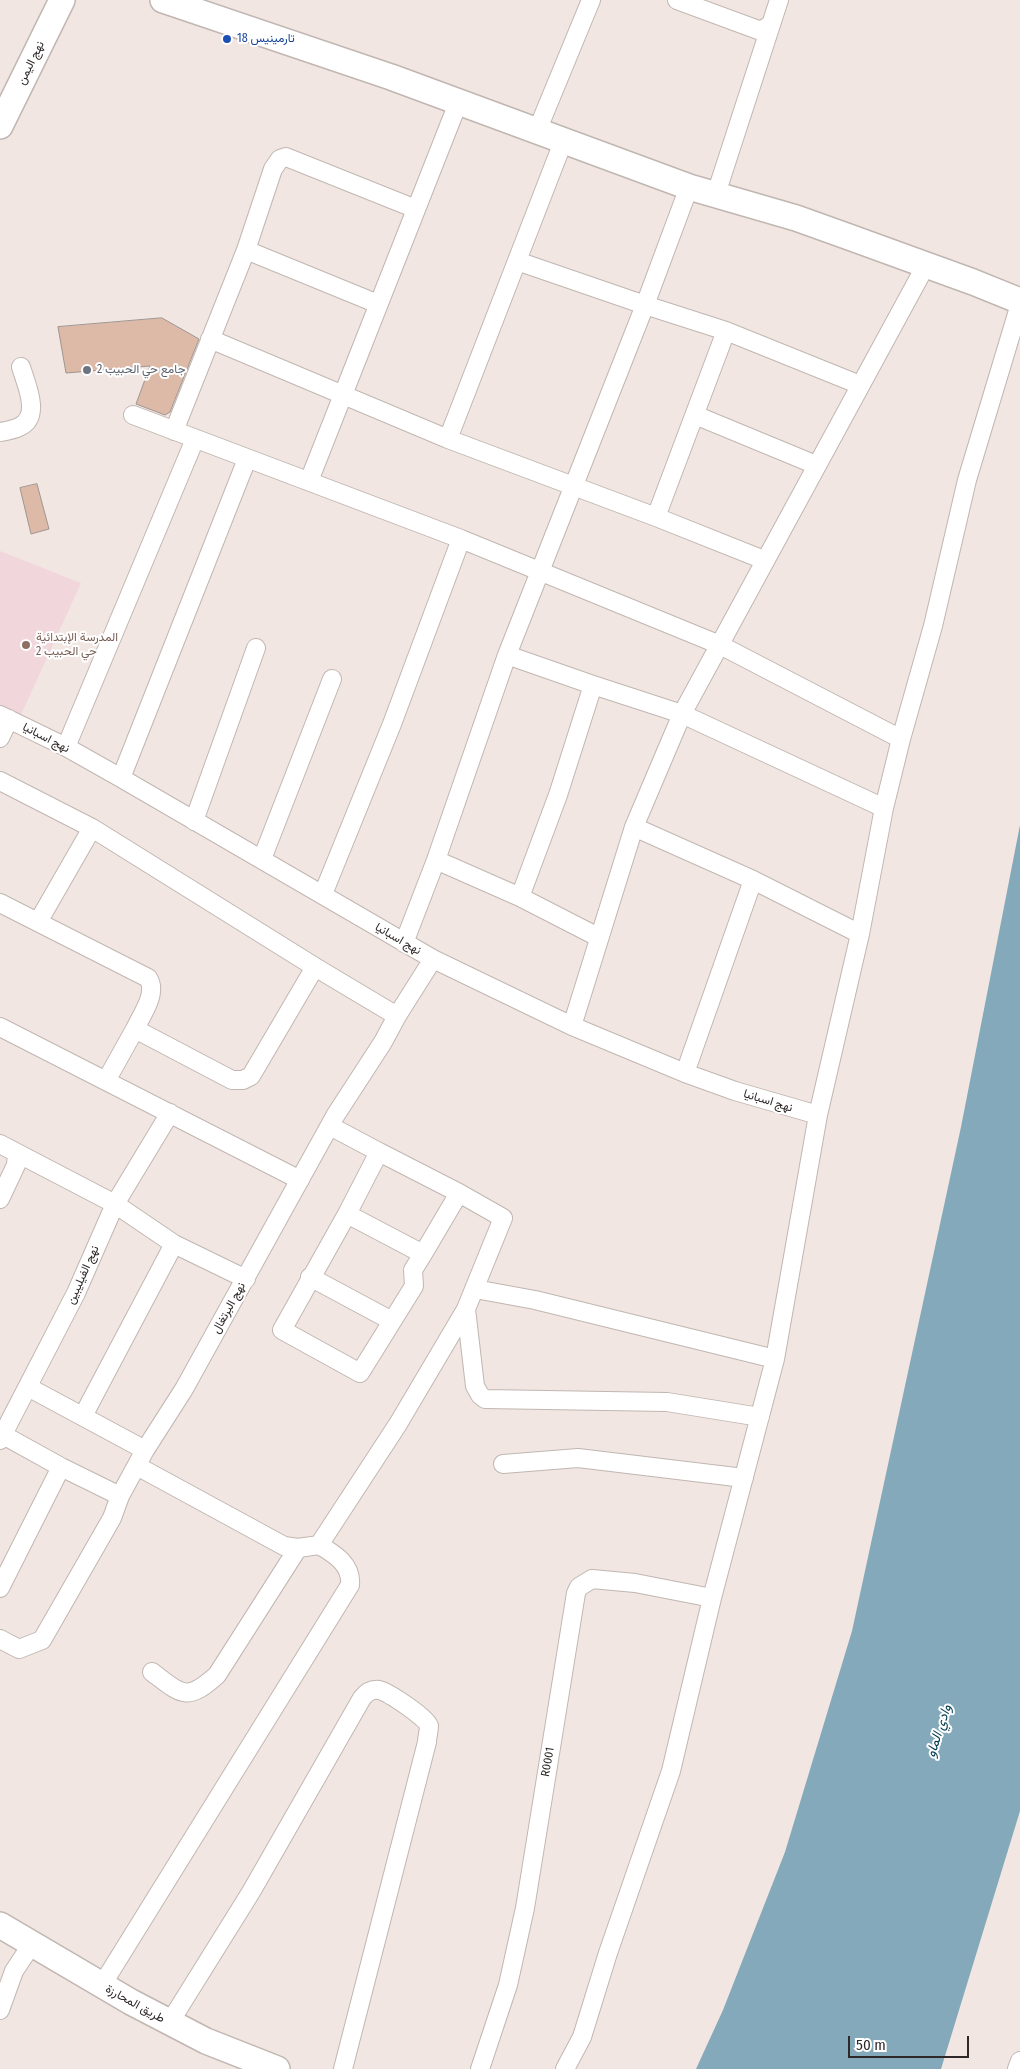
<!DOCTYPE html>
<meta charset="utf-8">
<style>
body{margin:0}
#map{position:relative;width:1020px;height:2069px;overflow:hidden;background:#f1e6e1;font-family:"Fira Sans Condensed",sans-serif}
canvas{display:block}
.scale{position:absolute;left:848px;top:2036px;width:121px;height:22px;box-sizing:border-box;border:2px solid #2e2928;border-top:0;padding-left:6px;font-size:15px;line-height:18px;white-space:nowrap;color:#2e2928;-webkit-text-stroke:4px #fff;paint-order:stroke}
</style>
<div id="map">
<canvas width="1020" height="2069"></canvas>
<div class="scale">50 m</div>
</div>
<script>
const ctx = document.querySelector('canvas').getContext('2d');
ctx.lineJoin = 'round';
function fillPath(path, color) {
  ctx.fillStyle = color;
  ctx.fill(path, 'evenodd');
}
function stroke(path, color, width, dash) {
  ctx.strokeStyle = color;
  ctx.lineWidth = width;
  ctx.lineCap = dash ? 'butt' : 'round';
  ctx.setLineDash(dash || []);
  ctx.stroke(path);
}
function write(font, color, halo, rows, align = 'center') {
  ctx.font = font + ' "Fira Sans Condensed",Vazirmatn,sans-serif';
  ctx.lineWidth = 4;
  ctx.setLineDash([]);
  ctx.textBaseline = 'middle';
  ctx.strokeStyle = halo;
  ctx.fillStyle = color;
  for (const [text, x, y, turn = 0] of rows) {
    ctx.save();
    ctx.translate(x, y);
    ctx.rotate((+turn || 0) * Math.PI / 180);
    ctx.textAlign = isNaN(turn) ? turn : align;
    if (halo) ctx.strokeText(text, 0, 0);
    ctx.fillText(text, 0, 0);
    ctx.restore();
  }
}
fillPath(new Path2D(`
 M 0,551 L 81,583 L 20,717 L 0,706 Z`), '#f1d7dc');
fillPath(new Path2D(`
 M 1020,825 L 1020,1811 L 941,2069 L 696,2069 L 723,2010 L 785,1852 L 852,1631 L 961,1127 Z`), '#83a9ba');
const building = new Path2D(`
 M 162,318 L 199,339 L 170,412 L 165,415 L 136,404 L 150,366 L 66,373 L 58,327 Z
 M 37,484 L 49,529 L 31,534 L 20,488 Z`);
fillPath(building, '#ddb9a8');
stroke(building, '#9f9590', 1);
const street = new Path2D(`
 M 677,0 L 761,31 L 771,24
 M 537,131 L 591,0
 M 716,194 L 779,0
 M 246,250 L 378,304
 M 517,261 L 645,305 L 726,331 L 860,385
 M 210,339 L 448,439 L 656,517 L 764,560
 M 133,415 L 461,539 L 720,645 L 901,739
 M 695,415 L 816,465
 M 174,431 L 246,250 L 273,169 L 280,159 L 286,157 L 416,209
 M 0,432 C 6,431 13,430 19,427 C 42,417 26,384 21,367
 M 448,439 L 563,142
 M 309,481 L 458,103
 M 656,517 L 726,331
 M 507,655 L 593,685 L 682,714 L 884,808
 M 0,715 L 66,747 L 121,778 L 433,959 L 572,1026 L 685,1073 L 735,1091 L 818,1115
 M 0,738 L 9,719
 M 66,747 L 195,439
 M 121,778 L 247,459
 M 0,781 L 92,828 L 315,967
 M 194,821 L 256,648
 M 634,827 L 753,880 L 860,934
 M 262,859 L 332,679
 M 436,860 L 520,897 L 598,937
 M 323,894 L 392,724 L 461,539
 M 520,897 L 558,795 L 593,685
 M 0,903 L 148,978 C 158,993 142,1014 135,1029
 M 38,922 L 92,828
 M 404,943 L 436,860 L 507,655 L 645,305 L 689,187
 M 572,1026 L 634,827 L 682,714 L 926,265
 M 0,1027 L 300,1180
 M 685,1073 L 753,880
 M 106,1081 L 135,1029 L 232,1080 L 243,1080 L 251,1076 L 315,967 L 397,1016
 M 330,1126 L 379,1152
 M 0,1144 L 115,1204 L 174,1244 L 246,1279
 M 0,1199 L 16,1165 L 17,1153
 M 347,1214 L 282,1330 L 360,1373 L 414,1286 L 413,1270 L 423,1254
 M 310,1277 L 392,1321
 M 475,1289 L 535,1300 L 775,1359
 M 466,1309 L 475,1386 L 480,1395 L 485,1399 L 667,1402 L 760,1417
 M 28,1387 L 145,1450
 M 83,1416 L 174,1244
 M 3,1435 L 61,1467 L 120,1496
 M 0,1440 L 76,1293 L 115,1204 L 170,1113
 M 503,1464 L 578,1458 L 744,1478
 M 137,1466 L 284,1546 L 298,1548 L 319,1545 L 398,1424 L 466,1309 L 503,1218 L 459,1193 L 423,1254 L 347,1214 L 379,1152 L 459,1193
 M 0,1588 L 61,1467
 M 0,1639 L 19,1649 L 42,1640 L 112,1518 L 120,1496 L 145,1450 L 184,1389 L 335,1116 L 383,1042 L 397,1016 L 433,959
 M 152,1672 C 182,1695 187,1702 217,1675 L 298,1548
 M 102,1985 L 350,1585 C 352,1565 335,1554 319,1545
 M 0,2010 L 14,1971 L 32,1944
 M 170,2022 L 251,1892 L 362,1698 C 366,1693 372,1689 379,1690 C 388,1692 426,1717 429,1726 C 429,1731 427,1737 427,1742 L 343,2069
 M 480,2069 L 508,1985 L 525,1908 L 576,1593 L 579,1587 L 592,1579 L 635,1583 L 712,1598
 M 565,2069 L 582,2037 L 608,1953 L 671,1771 L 712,1598 L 775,1359 L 818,1115 L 860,934 L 884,808 L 901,739 L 933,626 L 967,480 L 1020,304
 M 1017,2069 L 1020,2061`);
const secondary = new Path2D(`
 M 163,0 L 391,77 L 689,187 L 796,218 L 849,237 L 973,282 L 1020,301
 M 0,126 L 62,0
 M 0,1925 L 131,2002 L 206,2041 L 277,2069`);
stroke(street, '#c1b6b1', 20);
stroke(secondary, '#c1b6b1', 28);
stroke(street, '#fff', 18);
stroke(secondary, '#fff', 25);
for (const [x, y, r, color] of [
 [227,39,5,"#1a4fb4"],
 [87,370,5,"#6b7280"],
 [26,645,5,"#8d6e63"]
]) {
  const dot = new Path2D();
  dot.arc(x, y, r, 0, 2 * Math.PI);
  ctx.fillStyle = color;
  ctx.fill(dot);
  stroke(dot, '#fff', 2);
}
write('12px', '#164399', '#fff', [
 ["تارمينيس 18",237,39]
], 'left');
write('12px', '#2e2928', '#fff', [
 ["نهج اليمن",31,63,-64],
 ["نهج اسبانيا",46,738,27],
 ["نهج اسبانيا",398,939,30],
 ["نهج اسبانيا",768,1101,17],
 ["نهج الفيليبين",83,1275,-66],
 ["نهج البرتغال",229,1308,-61],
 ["R0001",548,1762,-80],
 ["طريق المحارزة",135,2004,29]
]);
write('12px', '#5b616d', '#fff', [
 ["جامع حي الحبيب 2",97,370]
], 'left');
write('12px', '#785e54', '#fff', [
 ["المدرسة الإبتدائية",36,638],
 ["حي الحبيب 2",36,652]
], 'left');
write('italic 14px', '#053e50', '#fff', [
 ["وادي الماو",939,1731,-72]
]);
</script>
